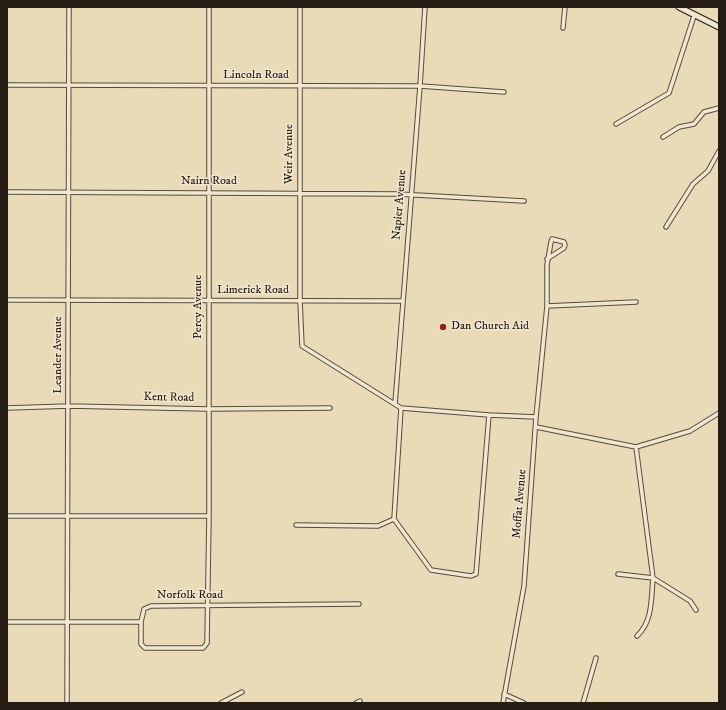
<!DOCTYPE html>
<style>
body{margin:0}
#map{position:relative;width:726px;height:710px;overflow:hidden;background:#e9dab8;font-family:"IM FELL DW Pica",serif}
canvas{display:block}
.frame{position:absolute;inset:0;border:8px solid #251c13;pointer-events:none}
</style>
<div id="map">
<canvas width="726" height="710"></canvas>
<div class="frame"></div>
</div>
<script>
const ctx = document.querySelector('canvas').getContext('2d');
ctx.lineJoin = 'round';
function stroke(path, color, width, dash) {
  ctx.strokeStyle = color;
  ctx.lineWidth = width;
  ctx.lineCap = dash ? 'butt' : 'round';
  ctx.setLineDash(dash || []);
  ctx.stroke(path);
}
function write(font, color, halo, rows, align = 'center') {
  ctx.font = font + ' "IM FELL DW Pica",serif';
  ctx.lineWidth = 3;
  ctx.setLineDash([]);
  ctx.textBaseline = 'middle';
  ctx.strokeStyle = halo;
  ctx.fillStyle = color;
  for (const [text, x, y, turn = 0] of rows) {
    ctx.save();
    ctx.translate(x, y);
    ctx.rotate((+turn || 0) * Math.PI / 180);
    ctx.textAlign = isNaN(turn) ? turn : align;
    if (halo) ctx.strokeText(text, 0, 0);
    ctx.fillText(text, 0, 0);
    ctx.restore();
  }
}
const minor = new Path2D(`
 M 300,7 L 300,301 L 302,346 L 401,408 L 489,415 L 536,417
 M 563,28 L 565,7
 M 7,85 L 420,86 L 504,92
 M 616,124 L 669,93 L 694,16
 M 663,137 L 679,127 L 694,124 L 704,112 L 719,108
 M 7,192 L 398,194 L 524,201
 M 666,227 L 693,184 L 708,171 L 719,151
 M 7,300 L 402,301
 M 547,306 L 636,302
 M 395,404 L 420,86 L 425,7
 M 7,408 L 69,406 L 208,409 L 330,408
 M 536,427 L 636,447 L 690,431 L 719,413
 M 636,447 L 653,578 L 690,601 L 696,610
 M 7,516 L 209,516
 M 394,519 L 431,570 L 471,576 L 476,574 L 489,415
 M 296,525 L 378,526 L 394,519 L 401,408
 M 618,574 L 653,578 C 651,599 653,621 637,636
 M 7,622 L 141,622 L 144,609 L 151,606 L 359,604
 M 141,622 L 141,644 L 145,648 L 203,648 L 207,643 L 209,516 L 209,7
 M 504,694 L 524,703
 M 67,703 L 69,7
 M 221,703 L 242,692
 M 356,703 L 360,701
 M 503,703 L 524,586 L 536,417 L 547,306 L 547,265 L 551,242 L 552,239 L 564,242 L 565,245 L 564,248 L 547,259
 M 583,703 L 596,658`);
const secondary = new Path2D(`
 M 679,7 L 719,27`);
stroke(minor, '#564c3c', 5.5);
stroke(secondary, '#251c13', 7);
stroke(minor, '#f1e7d1', 3.5);
stroke(secondary, '#f1e7d1', 5);
for (const [x, y, r, color] of [
 [443,327,4,"#8f2418"]
]) {
  const dot = new Path2D();
  dot.arc(x, y, r, 0, 2 * Math.PI);
  ctx.fillStyle = color;
  ctx.fill(dot);
  stroke(dot, '#f1e7d1', 1.5);
}
write('12px', '#251c13', '#f1e7d1', [
 ["Lincoln Road",256,76],
 ["Weir Avenue",290,154,-90],
 ["Nairn Road",209,182],
 ["Napier Avenue",400,205,-85],
 ["Limerick Road",253,291],
 ["Percy Avenue",199,307,-90],
 ["Leander Avenue",59,355,-90],
 ["Kent Road",169,398,1],
 ["Moffat Avenue",520,504,-85],
 ["Norfolk Road",190,596]
]);
write('12px', '#251c13', '#f1e7d1', [
 ["Dan Church Aid",451,327]
], 'left');
</script>
